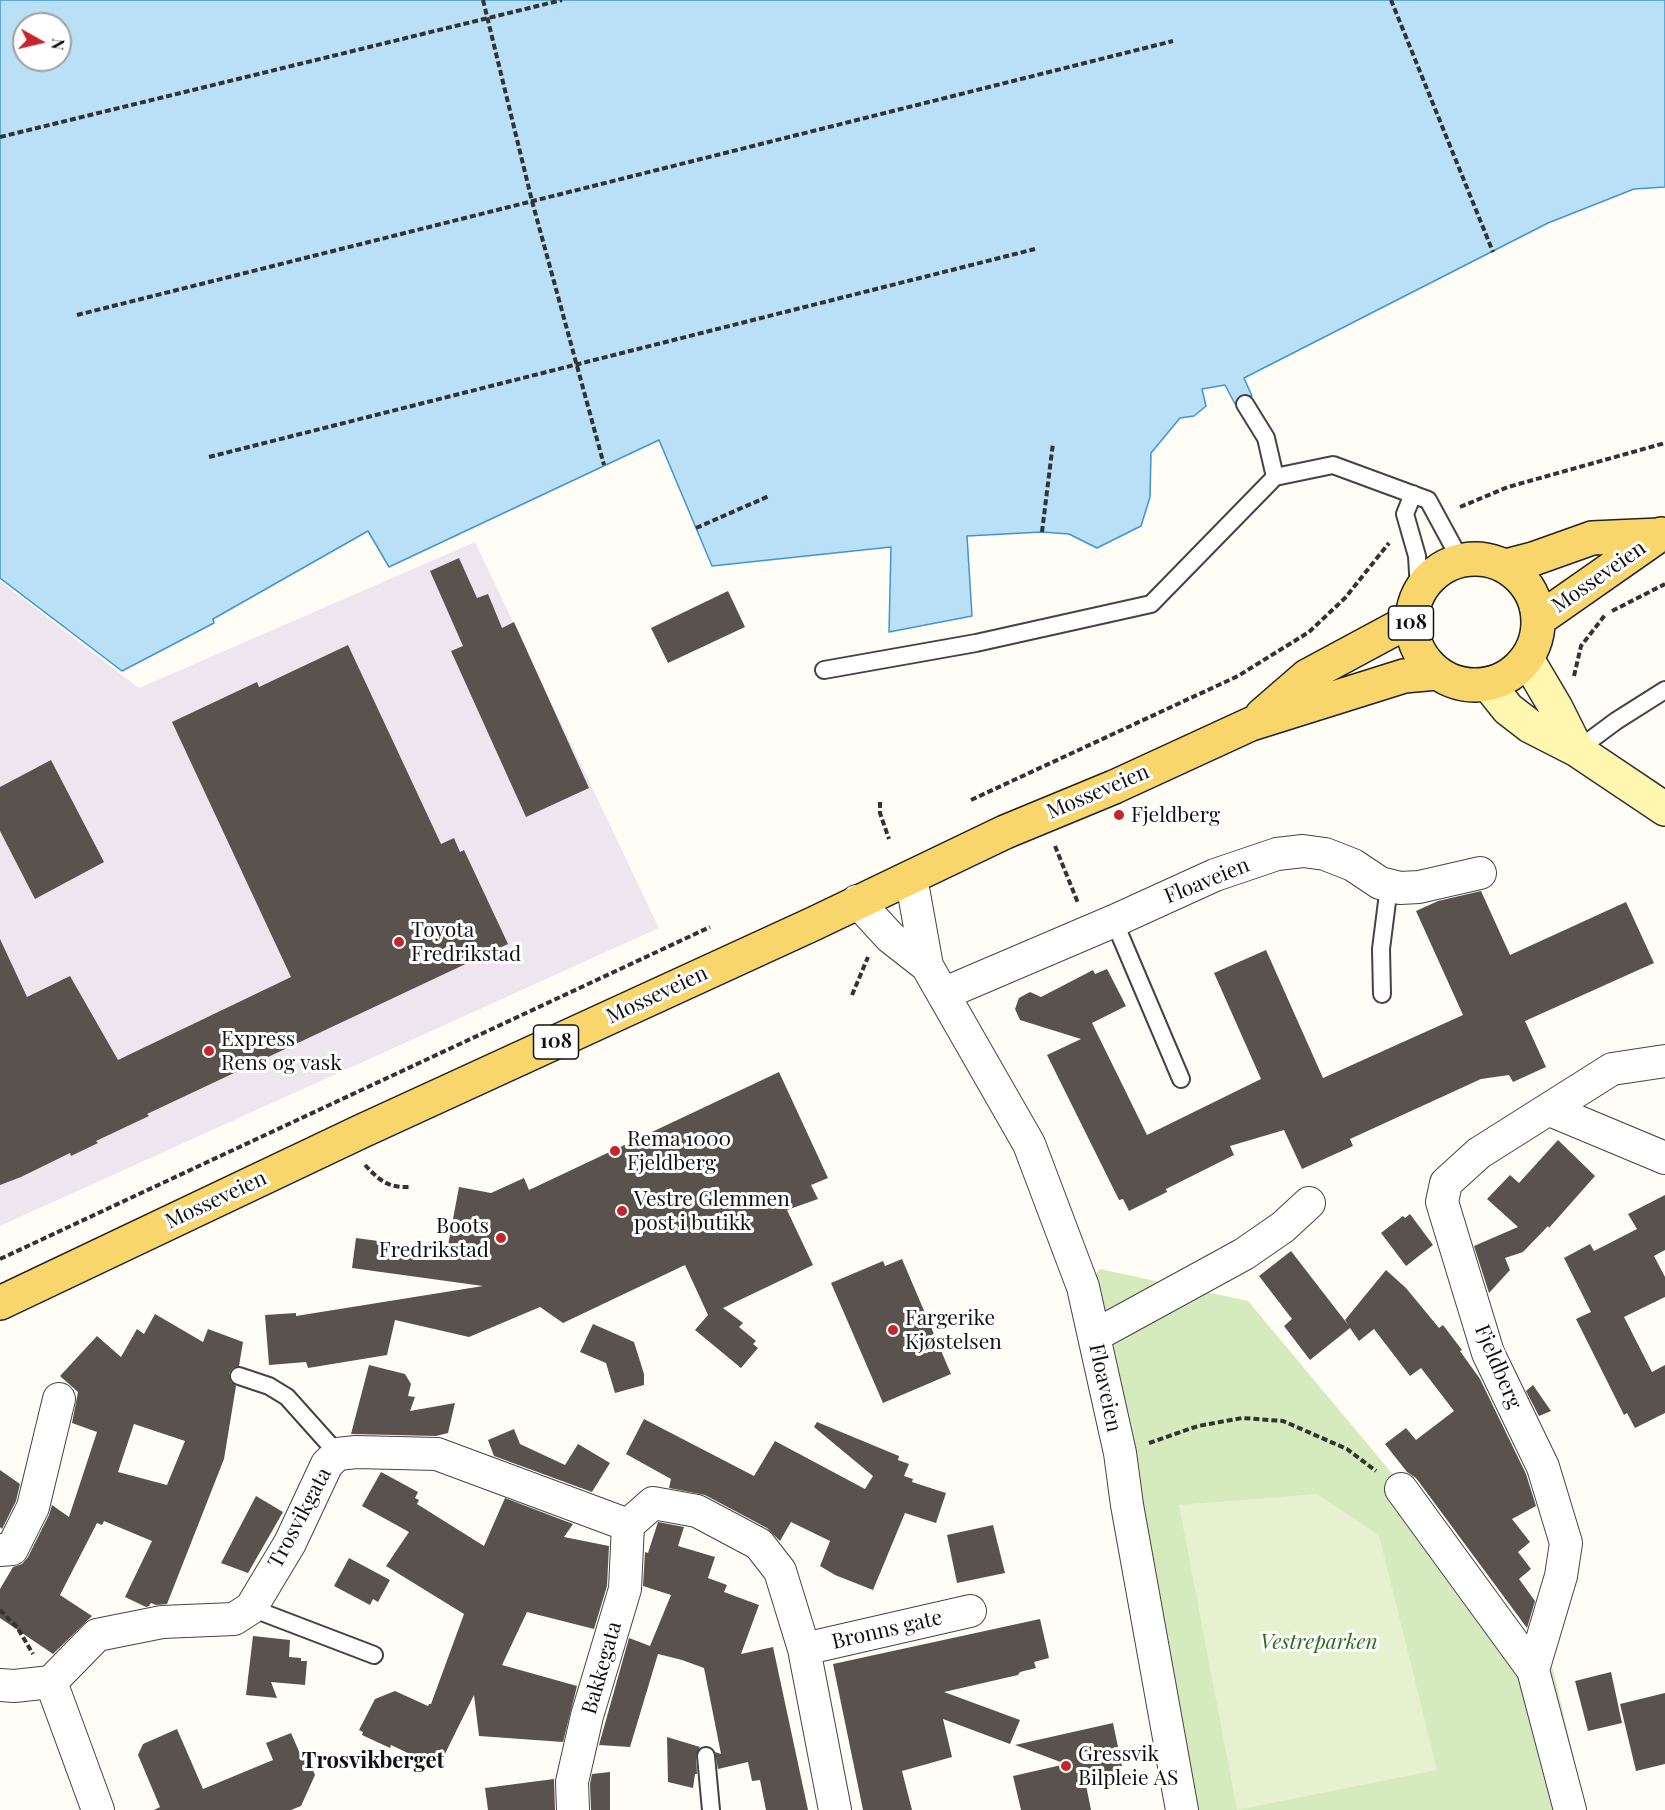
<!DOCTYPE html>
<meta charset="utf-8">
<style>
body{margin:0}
#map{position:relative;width:1665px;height:1810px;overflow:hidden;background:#fffdf5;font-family:"Playfair Display",serif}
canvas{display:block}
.north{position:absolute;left:12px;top:12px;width:60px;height:60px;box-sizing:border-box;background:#fff;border:2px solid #a0a0a0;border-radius:50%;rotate:98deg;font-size:16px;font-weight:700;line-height:24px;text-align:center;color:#111}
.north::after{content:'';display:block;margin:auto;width:21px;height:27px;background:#c4262e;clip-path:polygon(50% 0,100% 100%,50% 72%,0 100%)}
</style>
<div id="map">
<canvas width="1665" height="1810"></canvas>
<div class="north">N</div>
</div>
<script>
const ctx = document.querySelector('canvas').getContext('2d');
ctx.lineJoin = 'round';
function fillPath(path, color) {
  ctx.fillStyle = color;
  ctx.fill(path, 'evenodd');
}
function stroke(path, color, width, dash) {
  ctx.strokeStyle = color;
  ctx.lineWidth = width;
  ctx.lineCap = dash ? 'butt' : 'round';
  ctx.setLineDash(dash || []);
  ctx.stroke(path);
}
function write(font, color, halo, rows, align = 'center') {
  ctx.font = font + ' "Playfair Display",serif';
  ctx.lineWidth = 6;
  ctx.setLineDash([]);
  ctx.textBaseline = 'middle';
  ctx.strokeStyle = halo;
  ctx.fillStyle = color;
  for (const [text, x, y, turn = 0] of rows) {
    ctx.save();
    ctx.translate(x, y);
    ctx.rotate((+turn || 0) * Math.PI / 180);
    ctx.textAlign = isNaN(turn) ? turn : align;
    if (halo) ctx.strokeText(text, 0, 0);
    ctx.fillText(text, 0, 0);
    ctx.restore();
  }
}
fillPath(new Path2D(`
 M 475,542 L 659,928 L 0,1226 L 0,581 L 139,688 Z`), '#eee6ef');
fillPath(new Path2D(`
 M 1100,1269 L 1248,1301 L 1482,1581 L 1553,1669 L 1586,1810 L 1182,1810 L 1083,1287 Z`), '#d5ebbd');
fillPath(new Path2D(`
 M 1317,1494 L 1379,1535 L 1437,1770 L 1237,1810 L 1179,1505 Z`), '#e6f2cf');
const water = new Path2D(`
 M 0,0 L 1665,0 L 1665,187 L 1634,189 L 1548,223 L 1244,378 L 1252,396 L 1235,404 L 1225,385 L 1202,389 L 1206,406 L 1194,416 L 1180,418 L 1151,453 L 1150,497 L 1141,526 L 1097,548 L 1069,534 L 1042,532 L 967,536 L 972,616 L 889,632 L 891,547 L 712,566 L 659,440 L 389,567 L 368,531 L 213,619 L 214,623 L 122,671 L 0,578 ZM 24,24 L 60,24 L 60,60 L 24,60 Z`);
fillPath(water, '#b9e0f7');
stroke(water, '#3f96cf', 1.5);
fillPath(new Path2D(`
 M 459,558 L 477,598 L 488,594 L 502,628 L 514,622 L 589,788 L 526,817 L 451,651 L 463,646 L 430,571 Z
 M 728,591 L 745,627 L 668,663 L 651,628 Z
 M 348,645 L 441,844 L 454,838 L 460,852 L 464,850 L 508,944 L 147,1114 L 149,1116 L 96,1141 L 98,1143 L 71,1156 L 70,1153 L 21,1177 L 0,1185 L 0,939 L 27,997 L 70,976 L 118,1060 L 291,977 L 172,722 L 257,682 L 259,687 Z
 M 51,760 L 104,862 L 35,899 L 0,831 L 0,787 Z
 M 1481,891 L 1510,955 L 1626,902 L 1654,963 L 1525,1021 L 1546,1067 L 1513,1082 L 1509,1075 L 1481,1079 L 1350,1139 L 1353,1146 L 1302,1169 L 1284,1130 L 1230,1146 L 1234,1155 L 1166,1189 L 1167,1192 L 1129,1211 L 1123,1199 L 1119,1200 L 1047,1055 L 1081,1039 L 1020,1020 L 1015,1009 L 1019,998 L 1030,992 L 1041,997 L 1093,970 L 1095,974 L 1107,969 L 1126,1006 L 1092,1023 L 1147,1135 L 1261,1079 L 1214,973 L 1266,950 L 1323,1078 L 1463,1015 L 1416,911 L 1438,901 Z
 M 779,1072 L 828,1178 L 811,1185 L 818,1199 L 787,1210 L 813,1265 L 723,1308 L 743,1323 L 739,1327 L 756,1341 L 753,1344 L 758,1348 L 741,1368 L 695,1330 L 708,1315 L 685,1265 L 563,1323 L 540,1307 L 469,1337 L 395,1320 L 387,1355 L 308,1368 L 306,1362 L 269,1365 L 265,1315 L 296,1313 L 296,1316 L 483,1286 L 352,1268 L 356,1238 L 393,1243 L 392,1249 L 446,1256 L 459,1187 L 491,1193 L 524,1178 L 529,1190 Z
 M 1558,1140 L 1595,1176 L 1549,1228 L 1548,1226 L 1523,1252 L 1505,1258 L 1510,1270 L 1489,1293 L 1474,1246 L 1518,1227 L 1487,1199 L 1510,1175 L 1519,1183 Z
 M 1665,1195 L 1665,1250 L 1654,1256 L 1665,1277 L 1665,1297 L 1624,1317 L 1652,1372 L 1665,1365 L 1665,1413 L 1635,1428 L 1627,1413 L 1624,1415 L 1576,1319 L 1591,1312 L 1564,1258 L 1590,1244 L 1594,1251 L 1637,1229 L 1628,1214 Z
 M 1410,1214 L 1433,1245 L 1406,1266 L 1381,1233 L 1403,1216 L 1405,1218 Z
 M 1291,1251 L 1349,1326 L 1345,1320 L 1386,1270 L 1406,1288 L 1439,1328 L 1443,1325 L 1462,1350 L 1460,1351 L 1480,1379 L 1526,1474 L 1536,1506 L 1512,1519 L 1530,1542 L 1518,1552 L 1531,1569 L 1519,1579 L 1535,1601 L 1527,1628 L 1416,1478 L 1407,1472 L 1385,1444 L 1406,1428 L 1416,1440 L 1454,1411 L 1421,1368 L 1410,1376 L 1374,1329 L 1359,1341 L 1350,1328 L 1310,1360 L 1284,1326 L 1292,1319 L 1259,1276 Z
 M 902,1259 L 951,1374 L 883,1403 L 831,1283 L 883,1261 L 885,1266 Z
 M 155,1314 L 203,1342 L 208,1329 L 243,1342 L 239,1366 L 233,1368 L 229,1373 L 231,1382 L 236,1386 L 224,1459 L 167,1604 L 156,1605 L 151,1603 L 149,1606 L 146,1607 L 125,1597 L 152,1541 L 104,1521 L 102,1525 L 97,1523 L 60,1595 L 92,1616 L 53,1654 L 0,1618 L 0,1589 L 13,1567 L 22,1564 L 28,1557 L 49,1515 L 52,1505 L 69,1517 L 97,1432 L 72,1423 L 78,1392 L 60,1376 L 97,1336 L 121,1357 L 137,1329 L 144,1334 ZM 134,1424 L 185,1441 L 167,1485 L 118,1472 Z
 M 593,1324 L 634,1342 L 644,1374 L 644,1385 L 615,1393 L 606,1363 L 580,1352 Z
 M 369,1365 L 405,1374 L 411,1384 L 408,1396 L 415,1397 L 410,1411 L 455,1403 L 448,1433 L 436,1436 L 351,1434 Z
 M 1533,1385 L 1551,1411 L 1539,1416 L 1526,1391 Z
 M 644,1419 L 754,1476 L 775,1441 L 865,1489 L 873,1476 L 814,1427 L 817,1422 L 899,1456 L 898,1460 L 909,1464 L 904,1476 L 913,1479 L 912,1482 L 946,1493 L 936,1523 L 905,1513 L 873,1590 L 835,1575 L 820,1566 L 830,1541 L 791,1522 L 780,1541 L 767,1528 L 705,1495 L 669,1488 L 671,1479 L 626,1454 Z
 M 514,1429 L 520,1444 L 565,1465 L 578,1444 L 610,1463 L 592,1492 L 494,1456 L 488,1440 Z
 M 0,1470 L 20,1484 L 16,1501 L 2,1529 L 0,1527 Z
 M 381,1472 L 418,1492 L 415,1498 L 419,1500 L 417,1504 L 484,1546 L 505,1498 L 573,1524 L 564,1537 L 609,1546 L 607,1586 L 594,1629 L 527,1612 L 502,1665 L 577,1686 L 563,1742 L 479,1736 L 474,1695 L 439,1766 L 436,1764 L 435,1766 L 391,1745 L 390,1748 L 362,1735 L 363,1732 L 359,1730 L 375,1699 L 395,1691 L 428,1706 L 429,1704 L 431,1704 L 464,1614 L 386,1566 L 409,1532 L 362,1506 Z
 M 256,1496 L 283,1512 L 248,1573 L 221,1563 Z
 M 658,1522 L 684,1527 L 678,1546 L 715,1557 L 708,1578 L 727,1585 L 724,1592 L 759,1605 L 741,1654 L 773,1647 L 808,1810 L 766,1810 L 760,1780 L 752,1781 L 748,1762 L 718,1769 L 715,1752 L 721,1754 L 704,1668 L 682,1660 L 658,1654 L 630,1747 L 599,1745 L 629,1638 L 650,1646 L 671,1595 L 643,1586 L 645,1552 L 648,1553 Z
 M 993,1525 L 1005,1573 L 957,1583 L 947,1535 Z
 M 349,1558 L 390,1580 L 378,1602 L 373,1599 L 370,1605 L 334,1586 Z
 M 1040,1619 L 1049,1658 L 1034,1662 L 1036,1668 L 1020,1672 L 1018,1675 L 944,1692 L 1020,1720 L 1010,1744 L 943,1719 L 952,1757 L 902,1771 L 912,1810 L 863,1810 L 833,1664 Z
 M 253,1636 L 290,1640 L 289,1657 L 301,1658 L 301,1661 L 307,1661 L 305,1685 L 271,1682 L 277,1698 L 246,1695 Z
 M 1611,1672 L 1622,1723 L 1588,1731 L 1575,1681 Z
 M 1665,1693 L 1665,1764 L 1636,1771 L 1620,1704 Z
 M 1113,1723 L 1122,1766 L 1115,1767 L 1119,1783 L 1083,1770 L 1091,1810 L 1021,1810 L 1013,1776 L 1066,1764 L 1015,1745 Z
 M 177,1729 L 203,1789 L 273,1760 L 266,1743 L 291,1733 L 301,1756 L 306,1754 L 315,1775 L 301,1806 L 291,1810 L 154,1810 L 160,1807 L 138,1755 L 143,1744 Z
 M 667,1737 L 700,1747 L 696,1756 L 697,1774 L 695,1774 L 693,1788 L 668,1782 Z
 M 610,1772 L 610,1810 L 591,1810 L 590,1784 L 592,1774 Z
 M 554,1779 L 555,1810 L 488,1810 L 485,1788 Z`), '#5a524d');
const lane = new Path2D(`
 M 1245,404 L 1266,438 L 1275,477
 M 1413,494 L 1405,514 L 1417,556 L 1419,590
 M 824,670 L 976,643 L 1151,604 L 1275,477 L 1333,465 L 1428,500 L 1460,559
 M 1577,750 L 1616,721 L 1665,690
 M 1114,921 L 1181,1079
 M 1382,994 L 1381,949 L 1389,886
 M 239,1376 L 269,1386 L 287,1397 L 338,1454
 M 251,1608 L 374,1655
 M 706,1756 L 711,1810`);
const street = new Path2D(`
 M 911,877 L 927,966 L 1029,1144 L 1083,1287 L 1120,1453 L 1127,1505 L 1182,1810
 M 857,901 L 890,937 L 927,966
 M 943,994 L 1114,921 L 1215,875 L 1277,854 L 1303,851 L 1325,854 L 1353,865 L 1380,883 L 1400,888 L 1419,887 L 1480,873
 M 1550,1110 L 1665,1158
 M 1094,1336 L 1244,1254 L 1283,1227 L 1309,1203
 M 1401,1489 L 1533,1670
 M 628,1525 L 653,1503 L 697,1511 L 759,1544 L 780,1571 L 804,1649 L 835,1810
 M 0,1550 L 12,1549 L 33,1507 L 59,1399
 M 804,1649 L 970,1611
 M 51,1682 L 98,1810
 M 0,1685 L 14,1686 L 51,1682 L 97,1635 L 162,1622 L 234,1619 L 251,1608 L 290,1543 L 327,1464 L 338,1454 L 356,1452 L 437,1454 L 628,1525
 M 573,1810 L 572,1782 L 587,1716 L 625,1589 L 628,1525
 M 1570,1810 L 1533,1670 L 1561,1576 L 1566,1543 L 1543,1467 L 1488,1353 L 1442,1202 L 1446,1183 L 1479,1153 L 1612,1069 L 1665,1061`);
const secondary = new Path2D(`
 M 1527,659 L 1556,708 L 1577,750
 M 1488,684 L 1508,709 L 1530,726 L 1577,750 L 1665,809`);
const primary = new Path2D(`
 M1412 622a63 63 0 1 1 126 0a63 63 0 1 1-126 0Z
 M 1506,566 L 1533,559 L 1592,538 L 1659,535
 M 1538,620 L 1661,534
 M 1262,715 L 1307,676 L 1411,620
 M 0,1303 L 362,1131 L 813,924 L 1005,832 L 1114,787 L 1251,724 L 1404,676 L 1437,673`);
stroke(lane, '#444', 20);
stroke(street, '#444', 34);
stroke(secondary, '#333', 36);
stroke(primary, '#222', 36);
stroke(new Path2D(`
 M 483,0 L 532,201 L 604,465
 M 1391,0 L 1493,252
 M 0,137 L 562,0
 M 77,315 L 1173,41
 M 209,457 L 1035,249
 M 1460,507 L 1508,487 L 1665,443
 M 696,528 L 769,496
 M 1042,532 L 1053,443
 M 1612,611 L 1665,584
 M 1574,676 L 1581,646 L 1605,615
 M 971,800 L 1238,676 L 1309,632 L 1345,598 L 1389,543
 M 880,802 L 880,813 L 889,839
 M 1055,846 L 1078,903
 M 852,995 L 868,957
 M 365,1165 C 380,1181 388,1188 410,1187
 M 0,1259 L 710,927
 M 1149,1443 L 1198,1426 L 1242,1418 L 1283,1421 L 1347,1449 L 1376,1471
 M 0,1610 L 17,1627 L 33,1654`), '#333', 4, [6, 3]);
stroke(lane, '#fff', 16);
stroke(street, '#fff', 32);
stroke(secondary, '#fff6b0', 33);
stroke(primary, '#f9d66b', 33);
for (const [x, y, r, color] of [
 [1119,815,6,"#c4262e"],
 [399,942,6,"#c4262e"],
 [209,1051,6,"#c4262e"],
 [615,1151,6,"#c4262e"],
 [622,1211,6,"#c4262e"],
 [501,1238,6,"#c4262e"],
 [893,1330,6,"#c4262e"],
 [1066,1766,6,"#c4262e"]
]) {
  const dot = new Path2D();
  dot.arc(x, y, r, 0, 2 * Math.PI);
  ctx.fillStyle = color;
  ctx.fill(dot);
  stroke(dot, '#fff', 2);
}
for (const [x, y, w] of [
 [1411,623,45],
 [556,1042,45]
]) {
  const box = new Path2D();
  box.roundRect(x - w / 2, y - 17, w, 34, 4.5);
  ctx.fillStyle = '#fff';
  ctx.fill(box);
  stroke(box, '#111', 1.5);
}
write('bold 20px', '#111', null, [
 ["108",1411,623],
 ["108",556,1042]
]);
write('21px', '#111', '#fff', [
 ["Mosseveien",1599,577,-35],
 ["Mosseveien",1098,792,-23],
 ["Floaveien",1207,881,-22],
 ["Mosseveien",657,995,-25],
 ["Mosseveien",216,1200,-25],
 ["Fjeldberg",1498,1367,67],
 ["Floaveien",1105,1388,78],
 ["Trosvikgata",300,1518,-62],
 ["Bronns gate",887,1630,-13],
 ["Bakkegata",602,1668,-74]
]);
write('21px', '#111', '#fff', [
 ["Fjeldberg",1131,815],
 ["Toyota",411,930],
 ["Fredrikstad",411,954],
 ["Express",221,1039],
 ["Rens og vask",221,1063],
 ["Rema 1000",627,1139],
 ["Fjeldberg",627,1163],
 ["Vestre Glemmen",634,1199],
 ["post i butikk",634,1223],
 ["Boots",489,1226,"right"],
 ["Fredrikstad",489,1250,"right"],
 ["Fargerike",905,1318],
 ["Kjøstelsen",905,1342],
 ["Gressvik",1078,1754],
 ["Bilpleie AS",1078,1778]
], 'left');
write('italic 21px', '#2f6b1f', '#fff', [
 ["Vestreparken",1319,1642]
]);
write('bold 22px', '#111', '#fff', [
 ["Trosvikberget",373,1761]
]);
</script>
